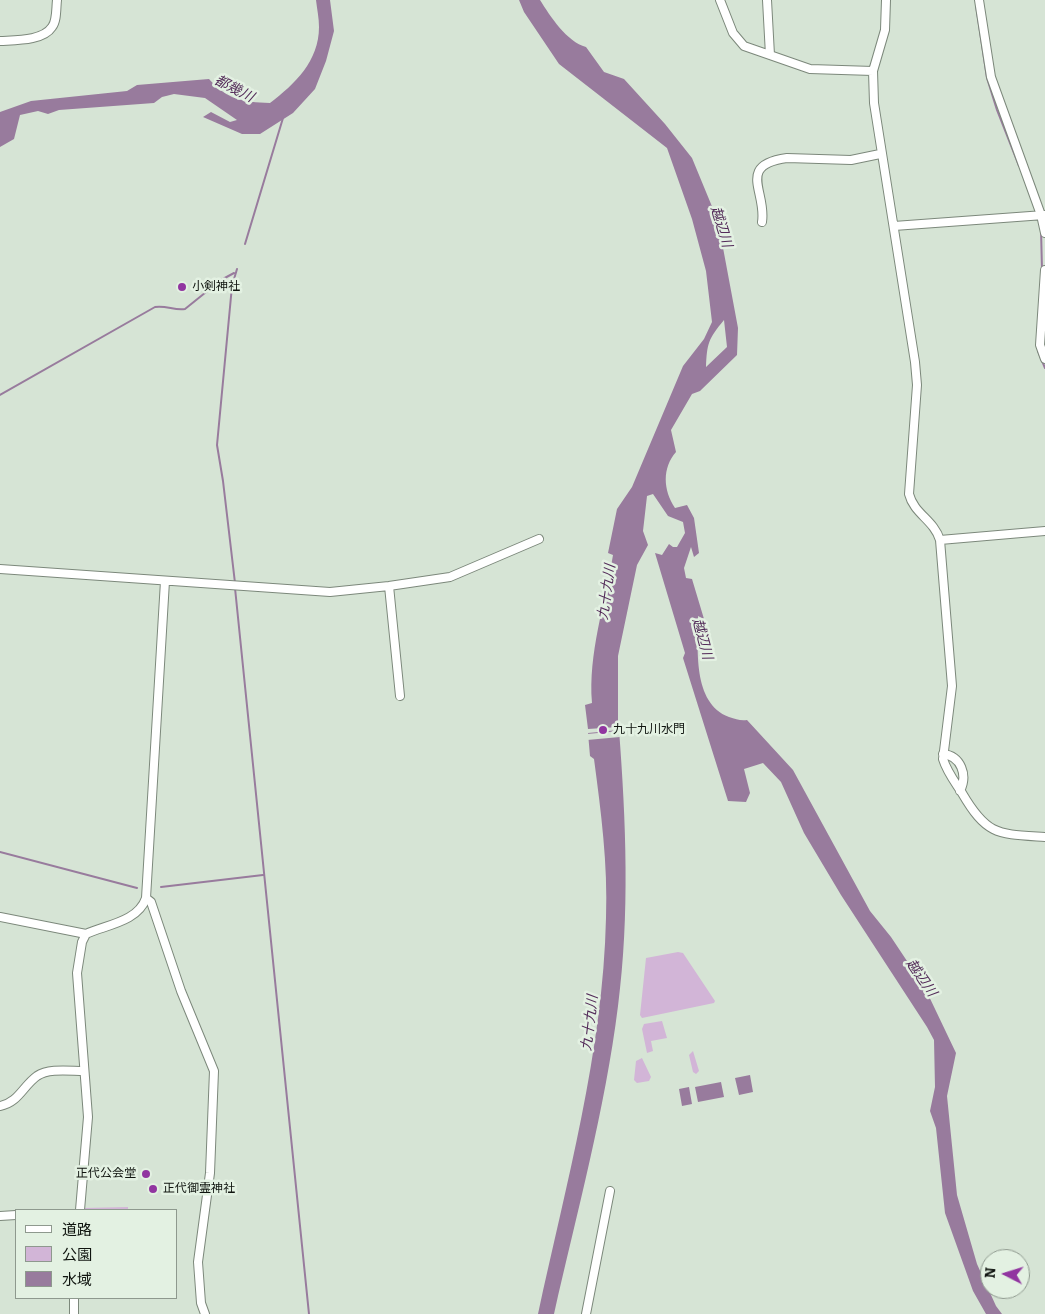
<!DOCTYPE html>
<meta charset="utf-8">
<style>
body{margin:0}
#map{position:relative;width:1045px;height:1314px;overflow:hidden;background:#d6e4d5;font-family:Bitter,"Noto Sans JP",serif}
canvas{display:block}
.legend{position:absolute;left:15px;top:1209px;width:162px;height:90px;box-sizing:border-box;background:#e3f1e2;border:1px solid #8e998e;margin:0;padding:6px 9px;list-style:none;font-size:15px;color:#0f140f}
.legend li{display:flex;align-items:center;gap:10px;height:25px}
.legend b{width:25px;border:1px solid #8e998e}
.north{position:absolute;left:980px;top:1249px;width:50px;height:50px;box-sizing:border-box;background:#e3f1e2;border:1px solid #8e998e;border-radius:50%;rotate:275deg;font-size:14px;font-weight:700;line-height:20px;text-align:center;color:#0f140f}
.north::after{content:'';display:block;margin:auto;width:18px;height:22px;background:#9135a0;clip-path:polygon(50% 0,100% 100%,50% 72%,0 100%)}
</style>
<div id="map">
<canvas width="1045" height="1314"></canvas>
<ul class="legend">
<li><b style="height:6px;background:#fff"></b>道路</li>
<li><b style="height:14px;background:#d2b5d7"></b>公園</li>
<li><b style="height:14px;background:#987b9d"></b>水域</li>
</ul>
<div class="north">N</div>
</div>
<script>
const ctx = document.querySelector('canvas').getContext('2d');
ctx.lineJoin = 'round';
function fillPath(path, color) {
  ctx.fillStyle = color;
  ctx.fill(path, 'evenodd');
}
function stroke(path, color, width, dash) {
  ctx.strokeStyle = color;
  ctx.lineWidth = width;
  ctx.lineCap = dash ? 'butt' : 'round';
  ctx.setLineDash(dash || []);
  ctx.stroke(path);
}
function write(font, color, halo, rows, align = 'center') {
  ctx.font = font + ' Bitter,"Noto Sans JP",serif';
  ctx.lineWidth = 5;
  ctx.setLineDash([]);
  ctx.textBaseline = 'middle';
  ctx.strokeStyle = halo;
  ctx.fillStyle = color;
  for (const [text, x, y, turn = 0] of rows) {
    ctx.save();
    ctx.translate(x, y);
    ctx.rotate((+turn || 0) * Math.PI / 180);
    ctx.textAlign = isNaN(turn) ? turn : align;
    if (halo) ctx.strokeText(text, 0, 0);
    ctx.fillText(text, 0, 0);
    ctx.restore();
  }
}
fillPath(new Path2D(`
 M 678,952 L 683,953 L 715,1001 L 714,1003 L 642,1018 L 640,1015 L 646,958 Z
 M 662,1021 L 667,1038 L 651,1041 L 653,1051 L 647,1053 L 642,1029 L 644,1024 Z
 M 693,1051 L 699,1071 L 696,1074 L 693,1072 L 689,1055 Z
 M 642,1058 L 651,1077 L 649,1081 L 637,1083 L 634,1080 L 636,1061 Z
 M 128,1207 L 128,1210 L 84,1210 L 84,1208 Z`), '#d2b5d7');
fillPath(new Path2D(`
 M 316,0 L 330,0 L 334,31 L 326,61 L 315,89 L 293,113 L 260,134 L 242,134 L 203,117 L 211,112 L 230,122 L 237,120 L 205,98 L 174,94 L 162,97 L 154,103 L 59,110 L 48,114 L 38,111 L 20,115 L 14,139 L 0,147 L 0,112 L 31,101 L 127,91 L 137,85 L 209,79 C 228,100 242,102 270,103 C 295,84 319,61 319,27 C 319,18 317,9 316,0 Z
 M 519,0 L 540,0 C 550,16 567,42 586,47 L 604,72 L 624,79 L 665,124 L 692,158 L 718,221 L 738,328 L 737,355 L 700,391 L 692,394 L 671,430 L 676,452 C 662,468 663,490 675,508 L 687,505 L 694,518 L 699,553 L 694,557 L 691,547 L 684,568 L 686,578 L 692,579 L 704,619 L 698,616 C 698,648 692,703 729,717 C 736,719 740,721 747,720 L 793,770 L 870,911 L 891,937 L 925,988 L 956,1053 L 947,1096 L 957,1195 L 977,1264 L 996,1306 L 1002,1314 L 986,1314 L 973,1291 L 945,1213 L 936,1128 L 930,1111 L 935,1087 L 934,1040 L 927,1027 L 841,895 L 804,833 L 781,782 L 763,763 L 744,769 L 750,793 L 746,802 L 728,801 L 683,658 L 685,653 L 655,553 L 662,555 L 669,544 L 673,547 L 677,547 L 685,533 L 683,522 L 668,516 L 653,494 L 647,496 L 643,531 L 648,545 L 637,565 L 618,656 L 618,727 L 588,729 L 585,705 L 592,703 C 588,654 605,604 613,555 L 608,553 L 617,509 L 632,487 L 683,366 L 704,339 L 712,322 L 706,271 L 692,219 L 667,148 L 559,64 L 524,12 ZM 724,320 L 727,347 L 706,367 C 707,344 708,339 724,320 Z
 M 619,730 C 626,821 630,915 618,1006 C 605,1110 577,1212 554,1314 L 538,1314 C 566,1184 603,1052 606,918 C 608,864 601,812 594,759 L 590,756 L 588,733 Z
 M 750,1075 L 753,1092 L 739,1095 L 735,1078 Z
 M 721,1082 L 724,1097 L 698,1102 L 695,1087 Z
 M 689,1087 L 692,1104 L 682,1106 L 679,1089 Z`), '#987b9d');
fillPath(new Path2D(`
 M 620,731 L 620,737 L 587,740 L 587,734 Z`), '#d6e4d5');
stroke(new Path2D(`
 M 976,5 L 987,78 L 997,110 L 1019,166
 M 1041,229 L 1042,270
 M 245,244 L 283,118
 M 1037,339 L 1039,312
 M 1038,351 L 1045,368
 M 0,395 L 155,307 C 166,305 175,311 185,309 L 221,280 L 234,273
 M 235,583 L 223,481 L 217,445 L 232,286 L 237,269
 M 235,588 L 309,1314
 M 0,852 L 137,888
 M 161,887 L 263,875`), '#987b9d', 2);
const minor = new Path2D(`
 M 720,0 L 733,33 L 744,46 L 810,69 L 873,71
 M 767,0 L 770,55
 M 886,0 L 885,30 L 873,71 L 874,103 L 915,362 L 917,385 L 909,494 C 914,514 934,520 940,540 L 952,686 L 943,759 C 947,772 955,782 962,793 C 987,836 998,834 1045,837
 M 979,0 L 991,77 L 1041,215 L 1045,233
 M 0,41 C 15,40 43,41 52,27 C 57,21 56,8 57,0
 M 762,222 C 767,192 736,165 787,158 L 851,160 L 880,154
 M 894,226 L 1044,215
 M 1045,270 L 1040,345 L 1045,359
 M 940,540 L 1045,531
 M 0,569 L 330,592 L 389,586 L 450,577 L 539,539
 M 389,586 L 400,696
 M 943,754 C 961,756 968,775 960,791
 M 146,898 L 151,902 L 181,991 L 214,1071 L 210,1173 L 198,1262 L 201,1303 L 205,1314
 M 0,917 L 86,934
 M 0,1106 C 18,1103 23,1086 37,1076 C 49,1068 69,1071 84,1071
 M 80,1210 L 88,1117 L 77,973 L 82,942 L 86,934 C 105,925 138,922 146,898 L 165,581
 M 0,1216 L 16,1215
 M 74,1314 L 74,1298
 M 586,1314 L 610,1191`);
stroke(minor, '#7c887b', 10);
stroke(minor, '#fff', 8);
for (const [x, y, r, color] of [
 [182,287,5,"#9135a0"],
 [603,730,5,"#9135a0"],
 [146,1174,5,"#9135a0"],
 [153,1189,5,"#9135a0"]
]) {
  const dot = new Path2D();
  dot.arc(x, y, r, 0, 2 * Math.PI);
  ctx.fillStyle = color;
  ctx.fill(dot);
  stroke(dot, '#e3f1e2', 2);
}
write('12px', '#0f140f', '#e3f1e2', [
 ["小剣神社",192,287],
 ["九十九川水門",613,730],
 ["正代公会堂",136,1174,"right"],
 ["正代御霊神社",163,1189]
], 'left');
write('italic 14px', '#532b59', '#e3f1e2', [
 ["都幾川",234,89,27],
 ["越辺川",721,227,73],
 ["九十九川",607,592,-82],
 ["越辺川",702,639,75],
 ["越辺川",921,978,55],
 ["九十九川",590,1023,-83]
]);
</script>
